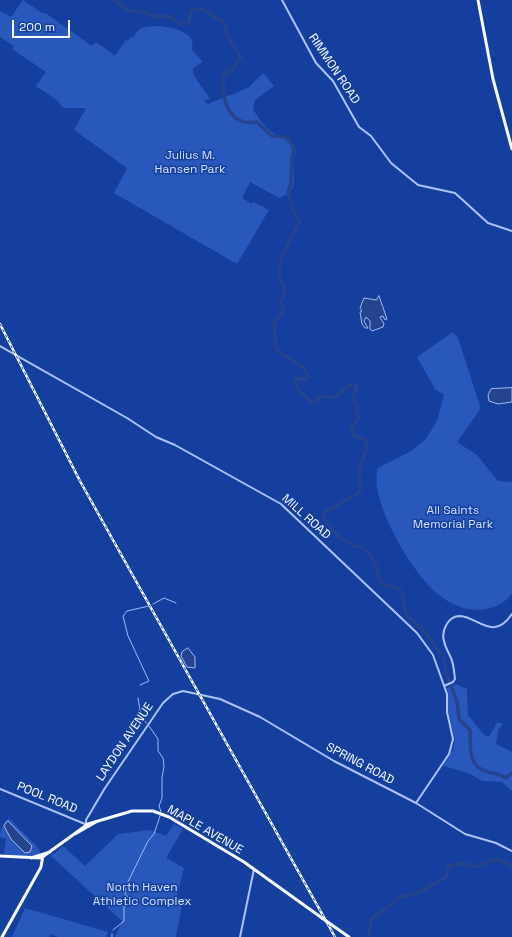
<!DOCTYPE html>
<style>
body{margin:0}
#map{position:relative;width:512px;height:937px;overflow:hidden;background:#143f9e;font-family:"Space Grotesk",sans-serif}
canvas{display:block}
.scale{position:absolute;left:12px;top:20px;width:58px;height:18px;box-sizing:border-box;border:2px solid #fff;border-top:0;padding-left:5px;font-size:12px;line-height:14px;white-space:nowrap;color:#fff;-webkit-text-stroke:3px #143f9e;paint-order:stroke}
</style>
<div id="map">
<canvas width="512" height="937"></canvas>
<div class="scale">200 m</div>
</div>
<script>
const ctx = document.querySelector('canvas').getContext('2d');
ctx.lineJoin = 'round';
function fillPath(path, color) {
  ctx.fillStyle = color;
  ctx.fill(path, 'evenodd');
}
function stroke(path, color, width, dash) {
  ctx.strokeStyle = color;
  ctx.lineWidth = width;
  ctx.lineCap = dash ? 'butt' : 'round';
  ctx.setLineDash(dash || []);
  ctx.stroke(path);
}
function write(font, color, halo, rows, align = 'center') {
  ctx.font = font + ' "Space Grotesk",sans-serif';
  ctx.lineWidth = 3;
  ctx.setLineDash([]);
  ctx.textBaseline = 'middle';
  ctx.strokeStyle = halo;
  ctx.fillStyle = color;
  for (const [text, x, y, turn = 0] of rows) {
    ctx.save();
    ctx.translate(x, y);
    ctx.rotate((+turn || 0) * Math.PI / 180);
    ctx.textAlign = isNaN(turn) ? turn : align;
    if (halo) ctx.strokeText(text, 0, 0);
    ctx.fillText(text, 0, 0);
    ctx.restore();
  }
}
fillPath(new Path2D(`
 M 23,0 L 42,13 L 45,13 L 92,46 L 96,42 L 115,56 L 126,40 L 128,41 L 131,37 L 132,38 C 135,35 138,30 141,28 C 153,23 186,27 192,40 C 193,42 192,47 192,50 L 203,62 L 193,68 L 193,74 L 210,99 L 204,101 L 208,104 L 248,88 L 263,73 L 274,86 L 255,100 L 253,110 C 262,122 270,136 288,138 L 296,152 C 289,163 299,184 290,191 C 288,194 283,196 279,198 L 250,182 L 242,198 L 252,204 L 253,202 L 269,210 L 237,264 L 114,193 L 127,168 L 74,130 L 86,108 L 63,108 L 57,100 L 36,86 L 46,72 L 12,49 L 14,46 L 0,37 L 0,11 L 11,17 Z
 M 453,332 L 458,338 L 480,406 L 479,411 L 457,442 L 477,455 L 498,481 L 512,482 L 512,593 C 508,600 499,606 490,608 C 472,613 454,607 439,595 C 413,575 368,500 378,468 L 411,451 L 425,440 L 437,421 L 444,395 L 435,389 L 417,357 Z
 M 456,684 L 467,689 L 468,715 L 484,735 L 489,737 L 497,722 L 503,724 L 498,730 L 496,744 L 512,752 L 512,791 L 502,782 L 482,781 L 468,773 L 443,766 C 463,737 452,739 448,710 C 447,703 448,695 447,688 Z
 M 9,818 L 39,849 L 40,855 L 28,857 L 4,854 L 6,839 L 0,837 C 0,828 3,825 9,818 Z
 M 174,824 L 183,829 L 166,858 L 184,868 L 175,904 L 182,905 L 176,937 L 115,937 L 122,921 L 51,856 L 63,846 L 85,866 L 118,834 L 150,830 L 166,836 Z
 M 25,908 L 108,932 L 106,937 L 58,937 L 51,934 L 49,937 L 12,937 Z`), '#2858bc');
const water = new Path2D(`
 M 379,296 L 387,319 L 385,320 L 383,316 L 380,317 L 384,324 L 383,327 L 372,331 L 370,329 L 370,321 L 366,317 L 364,321 L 368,328 L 365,328 L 362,324 L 360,312 L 362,311 L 360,308 L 364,298 L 376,300 Z
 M 512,388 L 512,402 L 498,404 L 489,401 L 488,395 L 491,389 Z
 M 188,648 L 195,657 L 195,668 L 187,667 L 181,656 L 182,652 Z
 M 8,821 L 32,846 L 30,852 L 25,853 L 11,839 L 4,826 Z`);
fillPath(water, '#25448d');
stroke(water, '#9ebcf6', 1);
stroke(new Path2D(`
 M 153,604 L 164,598 L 176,603
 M 140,685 L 149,681 L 128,636 L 123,616 L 127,611 L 149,606
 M 138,698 L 140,710 L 146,723
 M 149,726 L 158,739 L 158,751 L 163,758 L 164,766 L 162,778 L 162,798 L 159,806 L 161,812
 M 113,930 L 124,921 L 124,907 L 128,897 L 125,894 L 126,886 L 148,841 L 154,834 L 160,816
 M 112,937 L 112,934`), '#9ebcf6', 1);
stroke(new Path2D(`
 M 114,0 L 129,11 L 144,12 L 158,17 L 170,16 L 179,24 L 189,23 C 190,10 194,4 207,12 C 213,17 220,18 226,25 C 224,35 236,48 241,57 L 232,71 L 224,74 C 221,97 227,127 257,122 L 272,136 L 284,137 L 289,140 L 292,145 L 294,150 L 292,159 L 291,183 L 288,192 L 295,216 L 300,221 C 293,238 268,269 284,286 L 285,292 L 280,303 L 283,307 L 283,311 L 274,323 C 274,326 276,349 277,350 C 287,360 302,361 308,376 L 306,380 L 297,378 L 295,382 L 299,390 L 312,402 L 317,401 L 320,396 C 324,396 327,398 331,397 C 340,397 345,386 354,384 L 357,386 L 353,399 L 358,405 L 356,413 L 359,417 L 351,429 L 354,436 L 365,439 L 367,446 L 359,471 L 360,488 L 359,493 L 325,512 L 323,518 L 338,536 L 356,547 L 360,546 L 369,553 L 377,568 L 379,580 L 382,584 L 399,589 L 403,595 L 405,612 L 408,617 L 421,627 L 443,656 L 446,673 L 457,701 L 459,719 L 470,730 C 471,744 467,763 483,770 C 491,774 499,773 506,778 L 512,773
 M 368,937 L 372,918 L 394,903 L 400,897 C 418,895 431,886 446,877 L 449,866 L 464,863 L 474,867 C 495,862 489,854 512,866`), '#25448d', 3.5);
stroke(new Path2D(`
 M 282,0 L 316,63 L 333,81 L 359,127 L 371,136 L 391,163 L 418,185 L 455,193 L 488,223 L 512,231
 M 0,346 L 127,418 L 156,437 L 175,445 L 281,504 L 417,633 L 433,655 L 442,680 L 447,694 L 447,712 L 453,739 L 449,754 L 416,803
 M 444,686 L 453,682 L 455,679 C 454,672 454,665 451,658 C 449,653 445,647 444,641 C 441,631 448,616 460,616 C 478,617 493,642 512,614
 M 0,789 L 85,824
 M 86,826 L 86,820 L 105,788 L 163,703 L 173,694 L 183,691 L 220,699 L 260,717 L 334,761 L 416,803 L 465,834 L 496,843 L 512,851
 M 240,937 L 254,869`), '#acc3f4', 2);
stroke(new Path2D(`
 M 478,0 L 493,79 L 512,149
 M 75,834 L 96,822
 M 0,856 L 41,858 L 88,824 L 132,811 L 153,811 L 169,817 L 244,862 L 322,918
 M 31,858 L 50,852
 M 329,923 L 349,937
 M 2,937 L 41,867 L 43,855`), '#f8faff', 3);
const rail = new Path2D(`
 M 0,324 L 80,481 L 335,937`);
stroke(rail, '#fff', 2.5);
stroke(rail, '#143f9e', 1, [3]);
stroke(new Path2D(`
 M 322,918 L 329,923`), '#f8faff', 3);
write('12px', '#fff', '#143f9e', [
 ["RIMMON ROAD",334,69,56],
 ["MILL ROAD",306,517,42],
 ["LAYDON AVENUE",125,742,-56],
 ["SPRING ROAD",360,764,28],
 ["POOL ROAD",47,798,22],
 ["MAPLE AVENUE",205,830,30]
]);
write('12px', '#d4e2fd', '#143f9e', [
 ["Julius M.",190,156],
 ["Hansen Park",190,170],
 ["All Saints",453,511],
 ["Memorial Park",453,525],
 ["North Haven",142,888],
 ["Athletic Complex",142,902]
]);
</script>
